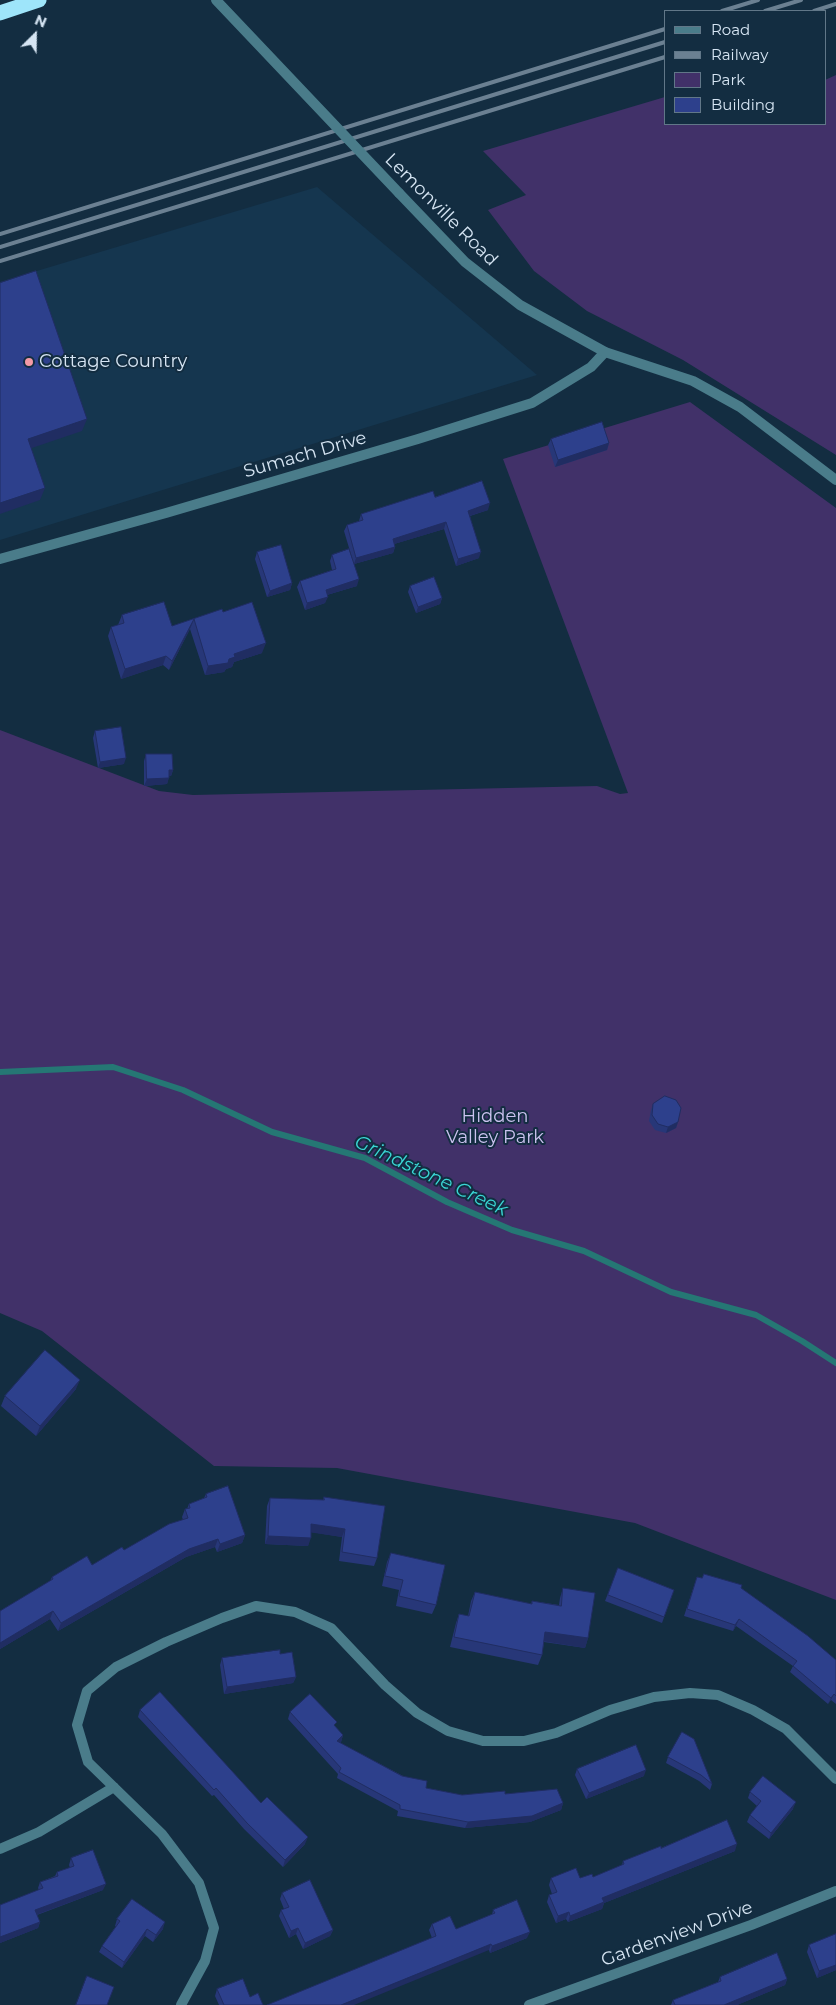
<!DOCTYPE html>
<style>
body{margin:0}
#map{position:relative;width:836px;height:2005px;overflow:hidden;background:#132d41;font-family:Montserrat,sans-serif}
canvas{display:block}
.legend{position:absolute;left:664px;top:10px;width:162px;height:115px;box-sizing:border-box;background:#132d41;border:1px solid #617788;margin:0;padding:6px 9px;list-style:none;font-size:15px;color:#d6e5f3}
.legend li{display:flex;align-items:center;gap:10px;height:25px}
.legend b{width:25px;border:1px solid #617788}
.north{position:absolute;left:10px;top:10px;width:50px;height:50px;-webkit-text-stroke:4px #132d41;paint-order:stroke;rotate:23deg;font-size:14px;font-weight:700;line-height:20px;text-align:center;color:#d6e5f3}
.north::after{content:'';display:block;margin:auto;width:18px;height:22px;background:#d6e5f3;clip-path:polygon(50% 0,100% 100%,50% 72%,0 100%)}
</style>
<div id="map">
<canvas width="836" height="2005"></canvas>
<ul class="legend">
<li><b style="height:6px;background:#4a7c8a"></b>Road</li>
<li><b style="height:6px;background:#6b8092"></b>Railway</li>
<li><b style="height:14px;background:#413169"></b>Park</li>
<li><b style="height:14px;background:#2d408c"></b>Building</li>
</ul>
<div class="north">N</div>
</div>
<script>
const ctx = document.querySelector('canvas').getContext('2d');
ctx.lineJoin = 'round';
function fillPath(path, color) {
  ctx.fillStyle = color;
  ctx.fill(path, 'evenodd');
}
function stroke(path, color, width, dash) {
  ctx.strokeStyle = color;
  ctx.lineWidth = width;
  ctx.lineCap = dash ? 'butt' : 'round';
  ctx.setLineDash(dash || []);
  ctx.stroke(path);
}
function write(font, color, halo, rows, align = 'center') {
  ctx.font = font + ' Montserrat,sans-serif';
  ctx.lineWidth = 4;
  ctx.setLineDash([]);
  ctx.textBaseline = 'middle';
  ctx.strokeStyle = halo;
  ctx.fillStyle = color;
  for (const [text, x, y, turn = 0] of rows) {
    ctx.save();
    ctx.translate(x, y);
    ctx.rotate((+turn || 0) * Math.PI / 180);
    ctx.textAlign = isNaN(turn) ? turn : align;
    if (halo) ctx.strokeText(text, 0, 0);
    ctx.fillText(text, 0, 0);
    ctx.restore();
  }
}
fillPath(new Path2D(`
 M 317,187 L 537,375 L 0,540 L 0,282 Z`), '#15364f');
fillPath(new Path2D(`
 M 836,75 L 836,455 L 683,360 L 587,311 L 534,271 L 488,210 L 526,195 L 483,151 L 665,97 L 665,124 L 825,124 L 825,80 Z
 M 690,402 L 836,508 L 836,1600 L 635,1523 L 337,1468 L 214,1466 L 42,1331 L 0,1313 L 0,730 L 159,791 L 193,795 L 597,786 L 620,794 L 628,793 L 503,459 Z`), '#413169');
stroke(new Path2D(`
 M 0,1072 L 113,1067 L 183,1090 L 272,1132 L 365,1158 L 447,1202 L 512,1230 L 584,1251 L 671,1292 L 756,1315 L 802,1341 L 836,1363`), '#257774', 6);
stroke(new Path2D(`
 M 0,559 L 166,513 L 418,439 L 532,403 L 591,367 L 605,352
 M 0,1849 L 39,1832 L 114,1787
 M 181,2005 L 205,1961 L 214,1928 L 199,1883 L 162,1834 L 88,1762 L 77,1725 L 87,1691 L 116,1667 L 166,1642 L 222,1618 L 256,1606 L 295,1612 L 331,1628 L 385,1685 L 417,1713 L 448,1731 L 483,1741 L 524,1741 L 556,1733 L 610,1710 L 654,1697 L 690,1693 L 718,1695 L 753,1710 L 786,1729 L 836,1779
 M 529,2005 L 751,1925 L 836,1891`), '#4a7c8a', 10);
stroke(new Path2D(`
 M 399,193 L 465,262 L 520,305 L 605,352 L 693,381 L 740,407 L 836,480`), '#4a7c8a', 10);
stroke(new Path2D(`
 M 0,13 L 39,0`), '#9ee5fa', 15);
stroke(new Path2D(`
 M 722,11 L 758,0
 M 765,11 L 801,0
 M 814,11 L 836,4
 M 0,234 L 665,29
 M 0,247 L 665,42
 M 0,261 L 665,57`), '#6b8092', 4);
stroke(new Path2D(`
 M 216,0 L 399,193`), '#4a7c8a', 10);
fillPath(new Path2D(`
 M 551,439 L 609,443 L 607,450 L 555,467 L 548,445 Z
 M 435,497 L 488,510 L 470,516 L 479,558 L 456,566 L 444,529 L 394,544 L 395,547 L 393,553 L 354,564 L 357,586 L 327,595 L 325,603 L 305,610 L 297,587 L 300,581 L 332,570 L 330,561 L 332,555 L 352,558 L 344,531 L 347,525 L 359,521 L 361,514 Z
 M 257,552 L 292,583 L 290,590 L 267,597 L 255,559 Z
 M 410,586 L 442,598 L 440,604 L 416,613 L 408,592 Z
 M 223,612 L 262,653 L 234,662 L 232,667 L 226,669 L 224,672 L 205,675 L 190,629 L 169,670 L 163,665 L 121,679 L 108,636 L 111,627 L 118,625 L 122,615 L 172,626 Z
 M 95,731 L 124,764 L 98,768 L 93,738 Z
 M 146,754 L 173,770 L 171,776 L 169,776 L 167,784 L 144,786 L 144,761 Z
 M 653,1104 L 678,1122 L 676,1128 L 666,1133 L 655,1130 L 649,1121 L 651,1110 Z
 M 76,1389 L 36,1436 L 1,1406 L 5,1396 Z
 M 206,1494 L 245,1535 L 242,1543 L 217,1552 L 215,1547 L 186,1557 L 58,1631 L 50,1619 L 0,1649 L 0,1611 L 50,1581 L 52,1577 L 92,1565 L 124,1550 L 183,1520 L 182,1517 L 185,1509 L 187,1509 L 189,1504 L 204,1498 Z
 M 324,1497 L 377,1558 L 374,1566 L 339,1561 L 342,1537 L 311,1532 L 308,1546 L 265,1544 L 267,1506 L 270,1498 L 323,1500 Z
 M 391,1553 L 436,1605 L 432,1614 L 396,1606 L 399,1590 L 382,1586 L 387,1562 Z
 M 618,1568 L 674,1590 L 662,1623 L 605,1601 Z
 M 697,1577 L 741,1588 L 836,1660 L 836,1704 L 831,1700 L 828,1704 L 790,1672 L 793,1666 L 736,1626 L 733,1631 L 684,1616 Z
 M 563,1588 L 588,1638 L 585,1648 L 544,1642 L 542,1655 L 538,1665 L 450,1647 L 456,1623 L 459,1614 L 468,1616 L 471,1601 L 475,1592 L 531,1604 L 532,1601 L 559,1605 L 560,1598 Z
 M 280,1654 L 296,1677 L 293,1683 L 224,1694 L 220,1665 L 222,1658 Z
 M 140,1710 L 261,1803 L 305,1844 L 283,1867 L 244,1829 L 214,1795 L 212,1796 L 138,1717 Z
 M 290,1712 L 335,1727 L 343,1735 L 341,1742 L 340,1743 L 426,1788 L 462,1795 L 505,1794 L 563,1803 L 561,1810 L 530,1822 L 465,1828 L 397,1816 L 398,1811 L 337,1778 L 338,1774 L 288,1719 Z
 M 682,1732 L 712,1784 L 710,1790 L 699,1781 L 666,1763 L 668,1757 Z
 M 577,1769 L 644,1776 L 586,1799 L 575,1775 Z
 M 750,1792 L 793,1809 L 769,1839 L 747,1822 L 750,1815 L 757,1806 L 748,1798 Z
 M 661,1848 L 735,1851 L 604,1903 L 602,1909 L 568,1922 L 566,1919 L 556,1923 L 547,1902 L 549,1895 L 552,1894 L 549,1885 L 551,1878 L 580,1878 L 593,1877 L 622,1865 L 623,1861 Z
 M 71,1858 L 103,1890 L 37,1915 L 40,1922 L 38,1928 L 0,1943 L 0,1905 L 39,1890 L 38,1888 L 40,1882 L 55,1876 L 57,1872 L 70,1868 L 69,1865 Z
 M 282,1893 L 333,1930 L 330,1936 L 303,1949 L 296,1934 L 289,1938 L 279,1916 L 281,1910 L 284,1909 L 280,1899 Z
 M 493,1910 L 527,1938 L 490,1953 L 489,1950 L 432,1938 L 429,1930 L 432,1924 L 456,1929 L 492,1915 Z
 M 117,1919 L 163,1929 L 153,1942 L 145,1936 L 122,1968 L 99,1952 L 102,1946 L 116,1926 L 115,1926 Z
 M 836,1934 L 836,1970 L 817,1978 L 807,1952 L 809,1945 Z
 M 720,1977 L 787,1979 L 785,1985 L 737,2005 L 671,2005 L 673,2000 L 718,1982 Z
 M 217,1989 L 250,1997 L 263,2005 L 219,2005 L 215,1996 Z`), '#273778');
fillPath(new Path2D(`
 M 87,419 L 82,431 L 23,451 L 28,439 Z
 M 609,443 L 607,450 L 555,467 L 558,460 Z
 M 45,488 L 40,500 L 0,514 L 0,503 Z
 M 490,503 L 488,510 L 466,517 L 468,511 Z
 M 446,522 L 444,529 L 391,545 L 393,539 Z
 M 395,547 L 393,553 L 354,564 L 356,558 Z
 M 481,552 L 479,558 L 456,566 L 458,559 Z
 M 359,579 L 357,586 L 323,596 L 326,590 Z
 M 292,583 L 290,590 L 267,597 L 270,591 Z
 M 328,597 L 325,603 L 305,610 L 307,603 Z
 M 442,598 L 440,604 L 416,613 L 418,607 Z
 M 194,619 L 190,629 L 169,670 L 172,661 Z
 M 266,643 L 262,653 L 234,662 L 232,667 L 226,669 L 224,672 L 205,675 L 208,666 L 229,659 L 234,654 Z
 M 166,656 L 163,665 L 121,679 L 125,669 Z
 M 126,758 L 124,764 L 98,768 L 100,762 Z
 M 169,770 L 173,770 L 171,776 L 166,776 Z
 M 169,778 L 167,784 L 144,786 L 147,779 Z
 M 678,1122 L 676,1128 L 666,1133 L 668,1127 Z
 M 80,1380 L 76,1389 L 36,1436 L 40,1426 Z
 M 311,1524 L 345,1529 L 342,1537 L 308,1532 Z
 M 245,1535 L 242,1543 L 217,1552 L 220,1544 Z
 M 268,1536 L 311,1538 L 308,1546 L 265,1544 Z
 M 218,1539 L 215,1547 L 186,1557 L 58,1631 L 61,1623 L 189,1549 Z
 M 53,1611 L 50,1619 L 0,1649 L 0,1643 Z
 M 739,1619 L 736,1626 L 733,1631 L 735,1625 Z
 M 545,1632 L 588,1638 L 585,1648 L 542,1641 Z
 M 296,1677 L 293,1683 L 224,1694 L 227,1687 Z
 M 834,1694 L 831,1700 L 828,1704 L 831,1698 Z
 M 343,1735 L 341,1742 L 334,1748 L 337,1741 Z
 M 646,1770 L 644,1776 L 586,1799 L 589,1793 Z
 M 796,1802 L 793,1809 L 769,1839 L 771,1833 Z
 M 563,1803 L 561,1810 L 530,1822 L 465,1828 L 468,1822 Z
 M 308,1837 L 305,1844 L 283,1867 L 285,1860 Z
 M 737,1844 L 735,1851 L 604,1903 L 602,1909 L 568,1922 L 570,1916 L 602,1898 Z
 M 106,1884 L 103,1890 L 33,1916 L 35,1910 Z
 M 569,1912 L 566,1919 L 556,1923 L 558,1916 Z
 M 40,1922 L 38,1928 L 0,1943 L 0,1937 Z
 M 165,1922 L 163,1929 L 153,1942 L 156,1935 Z
 M 298,1928 L 296,1934 L 289,1938 L 291,1931 Z
 M 147,1929 L 145,1936 L 122,1968 L 124,1962 Z
 M 333,1930 L 330,1936 L 303,1949 L 305,1943 Z
 M 530,1932 L 527,1938 L 490,1953 L 492,1946 Z
 M 491,1944 L 489,1950 L 354,2005 L 341,2005 Z
 M 836,1965 L 836,1970 L 817,1978 L 819,1971 Z
 M 787,1979 L 785,1985 L 737,2005 L 724,2005 Z`), '#202d62');
const building = new Path2D(`
 M 36,271 L 87,419 L 28,439 L 45,488 L 0,503 L 0,283 Z
 M 602,422 L 609,443 L 558,460 L 551,439 Z
 M 482,481 L 490,503 L 468,511 L 481,552 L 458,559 L 446,522 L 393,539 L 395,547 L 356,558 L 347,525 L 363,520 L 361,514 L 433,491 L 435,497 Z
 M 281,545 L 292,583 L 270,591 L 257,552 Z
 M 349,549 L 359,579 L 326,590 L 328,597 L 307,603 L 300,581 L 336,569 L 332,555 Z
 M 434,577 L 442,598 L 418,607 L 410,586 Z
 M 164,602 L 172,626 L 222,609 L 223,612 L 252,602 L 266,643 L 234,654 L 235,657 L 229,659 L 228,663 L 208,666 L 194,619 L 172,661 L 166,656 L 125,669 L 111,627 L 124,623 L 122,615 Z
 M 121,727 L 126,758 L 100,762 L 95,731 Z
 M 146,754 L 172,754 L 173,770 L 169,770 L 169,778 L 147,779 Z
 M 665,1096 L 676,1100 L 681,1108 L 678,1122 L 668,1127 L 658,1124 L 652,1115 L 653,1104 Z
 M 45,1350 L 80,1380 L 40,1426 L 5,1396 Z
 M 228,1486 L 245,1535 L 220,1544 L 218,1539 L 189,1549 L 61,1623 L 53,1611 L 0,1643 L 0,1611 L 53,1579 L 52,1577 L 87,1556 L 92,1565 L 122,1547 L 124,1550 L 169,1524 L 188,1518 L 185,1509 L 190,1508 L 189,1504 L 207,1497 L 206,1494 Z
 M 324,1497 L 385,1506 L 377,1558 L 342,1552 L 345,1529 L 311,1524 L 311,1538 L 268,1536 L 270,1498 L 324,1500 Z
 M 391,1553 L 445,1565 L 436,1605 L 399,1596 L 403,1580 L 385,1576 Z
 M 618,1568 L 674,1590 L 664,1617 L 608,1595 Z
 M 704,1574 L 742,1585 L 741,1588 L 808,1636 L 836,1660 L 836,1696 L 834,1694 L 831,1698 L 793,1666 L 797,1661 L 739,1619 L 735,1625 L 687,1609 L 697,1577 L 702,1578 Z
 M 563,1588 L 595,1593 L 588,1638 L 545,1632 L 542,1655 L 454,1637 L 459,1614 L 469,1616 L 475,1592 L 532,1604 L 532,1601 L 561,1606 Z
 M 280,1650 L 280,1654 L 292,1652 L 296,1677 L 227,1687 L 222,1658 Z
 M 160,1692 L 261,1803 L 267,1797 L 308,1837 L 285,1860 L 247,1823 L 216,1788 L 214,1790 L 140,1710 Z
 M 310,1694 L 337,1722 L 334,1725 L 343,1735 L 337,1741 L 402,1776 L 427,1781 L 426,1788 L 462,1795 L 505,1791 L 505,1794 L 557,1789 L 563,1803 L 532,1816 L 468,1822 L 400,1809 L 400,1805 L 339,1772 L 341,1768 L 290,1712 Z
 M 682,1732 L 694,1739 L 712,1784 L 701,1775 L 668,1757 Z
 M 636,1745 L 646,1770 L 589,1793 L 577,1769 Z
 M 763,1776 L 796,1802 L 771,1833 L 750,1815 L 761,1801 L 750,1792 Z
 M 727,1820 L 737,1844 L 602,1898 L 604,1902 L 570,1916 L 569,1912 L 558,1916 L 549,1895 L 557,1892 L 551,1878 L 576,1868 L 580,1878 L 592,1874 L 593,1877 L 624,1864 L 623,1861 L 661,1846 L 661,1848 Z
 M 93,1850 L 106,1884 L 35,1910 L 40,1922 L 0,1937 L 0,1905 L 43,1888 L 40,1882 L 58,1876 L 57,1872 L 74,1866 L 71,1858 Z
 M 310,1880 L 333,1930 L 305,1943 L 298,1928 L 291,1931 L 281,1910 L 289,1907 L 282,1893 Z
 M 132,1899 L 165,1922 L 156,1935 L 147,1929 L 124,1962 L 102,1946 L 120,1921 L 117,1919 Z
 M 517,1900 L 530,1932 L 492,1946 L 491,1944 L 341,2005 L 267,2005 L 436,1936 L 432,1924 L 450,1916 L 456,1929 L 495,1913 L 493,1910 Z
 M 836,1934 L 836,1965 L 819,1971 L 809,1945 Z
 M 777,1953 L 787,1979 L 724,2005 L 675,2005 L 673,2000 L 721,1981 L 720,1977 Z
 M 87,1976 L 114,1987 L 107,2005 L 76,2005 Z
 M 243,1979 L 250,1997 L 258,1993 L 263,2005 L 224,2005 L 217,1989 Z`);
fillPath(building, '#2d408c');
stroke(building, '#202d62', 1);
for (const [x, y, r, color] of [
 [29,362,5,"#f49aa6"]
]) {
  const dot = new Path2D();
  dot.arc(x, y, r, 0, 2 * Math.PI);
  ctx.fillStyle = color;
  ctx.fill(dot);
  stroke(dot, '#132d41', 2);
}
write('18px', '#d6e5f3', '#132d41', [
 ["Lemonville Road",441,210,45],
 ["Sumach Drive",305,455,-16],
 ["Gardenview Drive",677,1934,-20]
]);
write('18px', '#d6e5f3', '#132d41', [
 ["Cottage Country",39,362]
], 'left');
write('18px', '#cbc2ef', '#132d41', [
 ["Hidden",495,1117],
 ["Valley Park",495,1138]
]);
write('italic 19px', '#3ad8d5', '#132d41', [
 ["Grindstone Creek",431,1176,25]
]);
</script>
